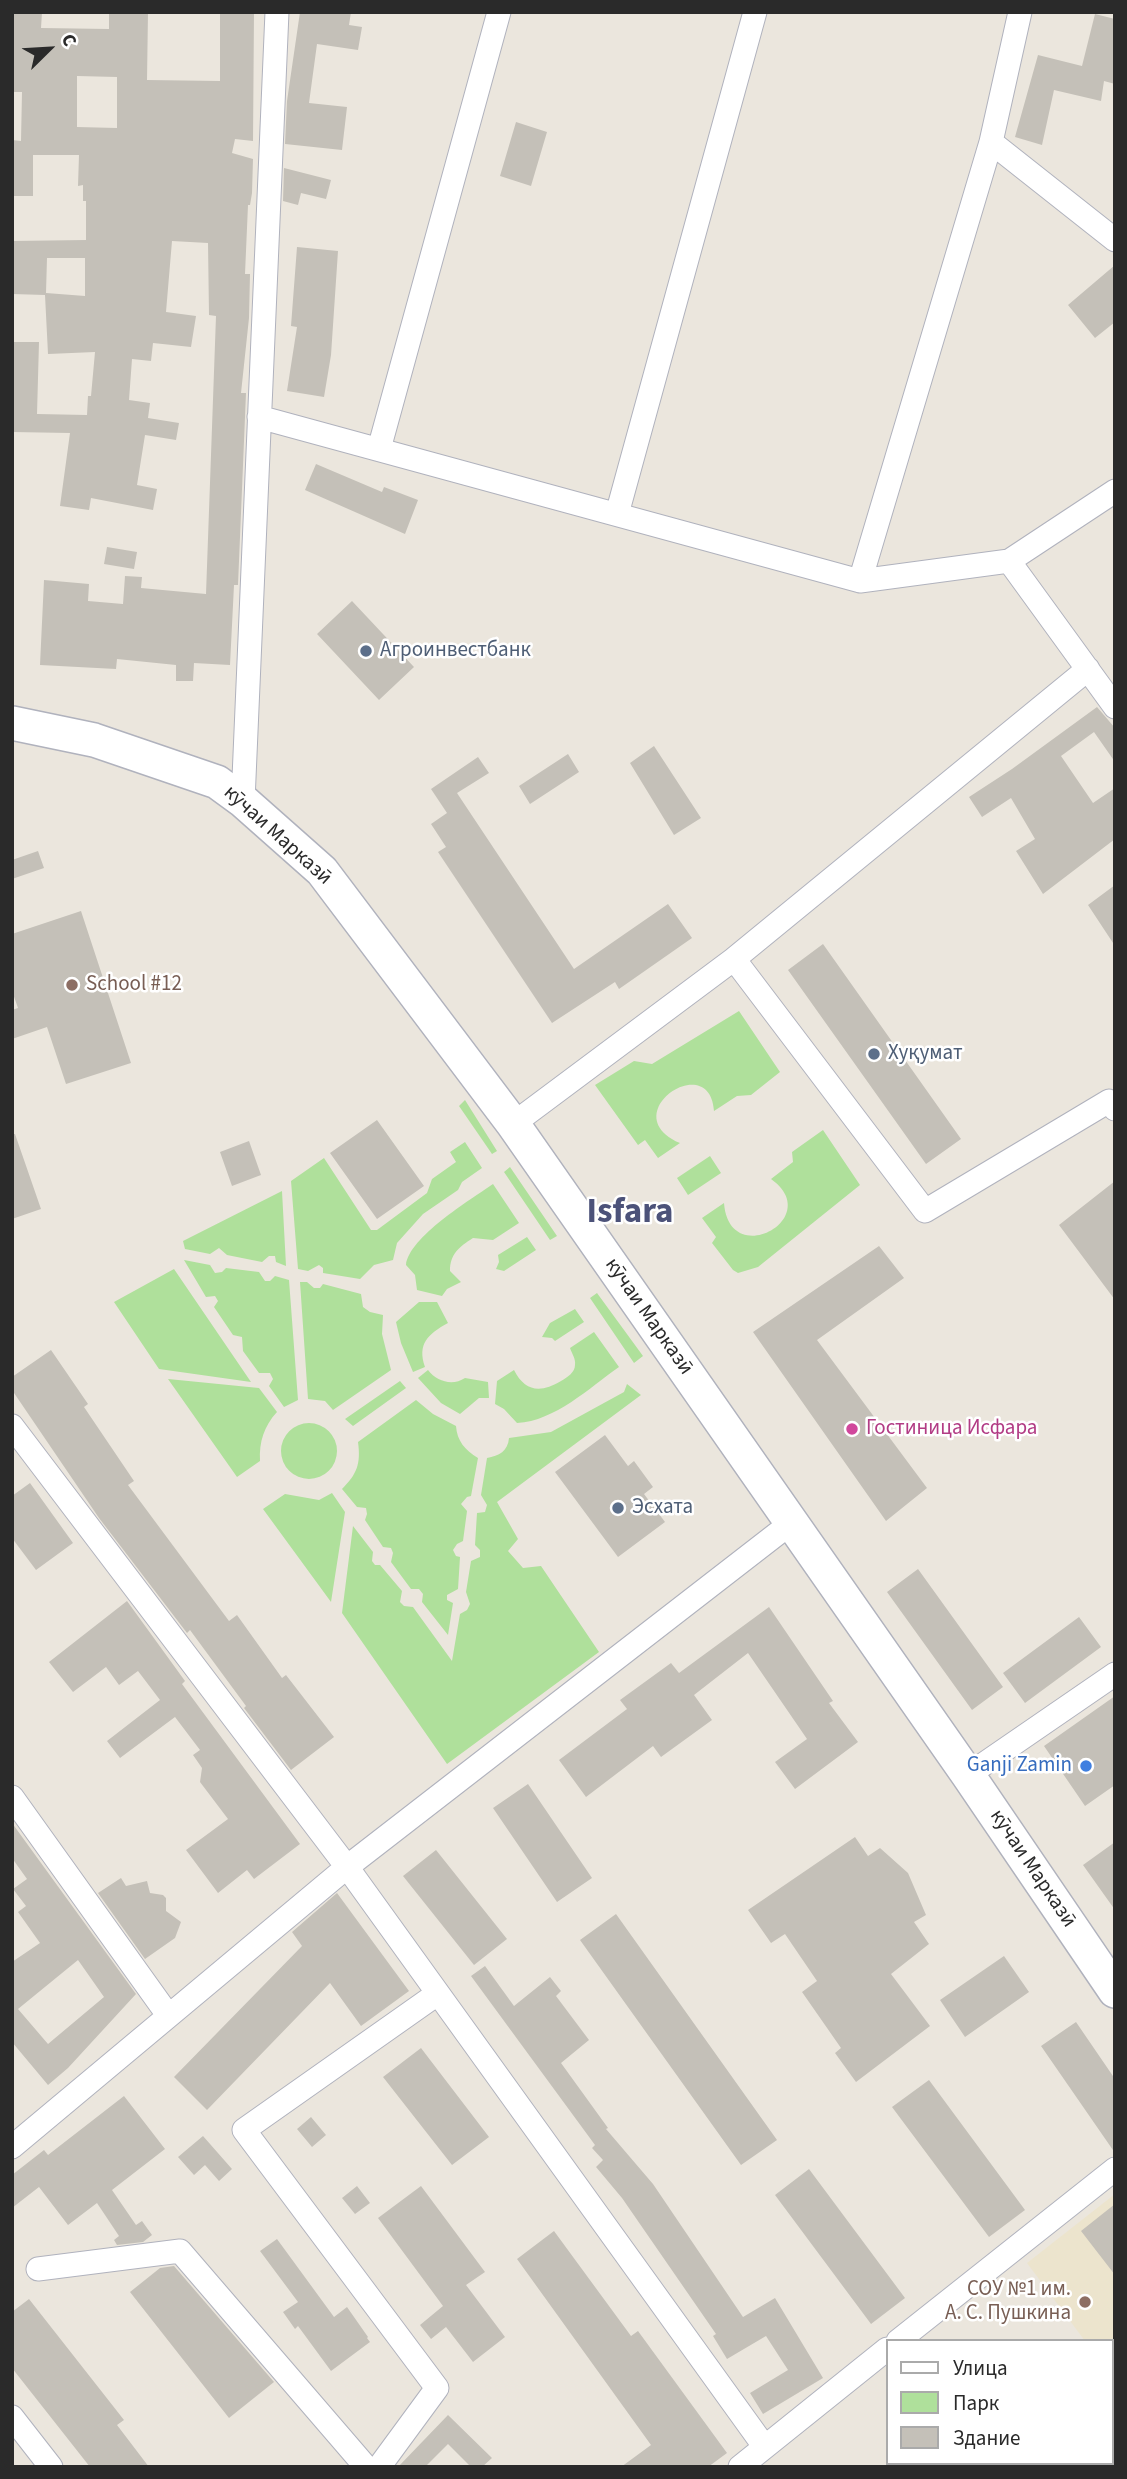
<!DOCTYPE html>
<meta charset="utf-8">
<style>
body{margin:0}
#map{position:relative;width:1127px;height:2479px;overflow:hidden;background:#ebe6dd;font-family:"Source Sans 3",sans-serif}
canvas{display:block}
.frame{position:absolute;inset:0;border:14px solid #2a2a2a;pointer-events:none}
.legend{position:absolute;left:886px;top:2339px;width:228px;height:126px;box-sizing:border-box;background:#fff;border:2px solid #aaa;margin:0;padding:9px 12px;list-style:none;font-size:21px;color:#2a2a2a}
.legend li{display:flex;align-items:center;gap:14px;height:35px}
.legend b{width:35px;border:2px solid #aaa}
.north{position:absolute;left:14px;top:14px;width:70px;height:70px;-webkit-text-stroke:5px #fff;paint-order:stroke;rotate:66deg;font-size:19px;font-weight:700;line-height:28px;text-align:center;color:#2a2a2a}
.north::after{content:'';display:block;margin:auto;width:24px;height:32px;background:#2a2a2a;clip-path:polygon(50% 0,100% 100%,50% 72%,0 100%)}
</style>
<div id="map">
<canvas width="1127" height="2479"></canvas>
<div class="frame"></div>
<ul class="legend">
<li><b style="height:9px;background:#fff"></b>Улица</li>
<li><b style="height:19px;background:#afe09b"></b>Парк</li>
<li><b style="height:19px;background:#c4c0b8"></b>Здание</li>
</ul>
<div class="north">С</div>
</div>
<script>
const ctx = document.querySelector('canvas').getContext('2d');
ctx.lineJoin = 'round';
function fillPath(path, color) {
  ctx.fillStyle = color;
  ctx.fill(path, 'evenodd');
}
function stroke(path, color, width, dash) {
  ctx.strokeStyle = color;
  ctx.lineWidth = width;
  ctx.lineCap = dash ? 'butt' : 'round';
  ctx.setLineDash(dash || []);
  ctx.stroke(path);
}
function write(font, color, halo, rows, align = 'center') {
  ctx.font = font + ' "Source Sans 3",sans-serif';
  ctx.lineWidth = 5;
  ctx.setLineDash([]);
  ctx.textBaseline = 'middle';
  ctx.strokeStyle = halo;
  ctx.fillStyle = color;
  for (const [text, x, y, turn = 0] of rows) {
    ctx.save();
    ctx.translate(x, y);
    ctx.rotate((+turn || 0) * Math.PI / 180);
    ctx.textAlign = isNaN(turn) ? turn : align;
    if (halo) ctx.strokeText(text, 0, 0);
    ctx.fillText(text, 0, 0);
    ctx.restore();
  }
}
fillPath(new Path2D(`
 M 1115,2194 L 1115,2379 L 1111,2375 L 1111,2341 L 1085,2341 L 1027,2263 Z`), '#ece4cd');
fillPath(new Path2D(`
 M 739,1011 L 780,1072 L 751,1095 L 737,1096 L 714,1111 C 710,1048 613,1114 680,1143 L 658,1158 L 645,1140 L 638,1145 L 595,1085 L 634,1061 L 652,1064 Z
 M 465,1100 L 497,1151 L 492,1154 L 459,1106 Z
 M 823,1130 L 860,1185 L 758,1267 L 738,1273 L 733,1270 L 712,1243 L 716,1237 L 702,1218 L 724,1203 C 729,1271 826,1218 771,1179 L 793,1162 L 792,1152 Z
 M 465,1142 L 482,1168 L 462,1182 L 458,1190 L 423,1214 L 397,1243 L 393,1260 L 374,1265 L 360,1279 L 323,1273 L 323,1268 L 319,1265 L 308,1271 L 298,1269 L 291,1181 L 324,1158 L 371,1230 L 377,1230 L 427,1193 L 432,1179 L 456,1162 L 450,1152 Z
 M 710,1156 L 721,1173 L 688,1195 L 677,1178 Z
 M 510,1167 L 557,1236 L 550,1240 L 504,1172 Z
 M 493,1184 L 519,1223 L 493,1240 L 473,1238 C 459,1247 450,1254 450,1271 L 461,1282 L 447,1289 L 442,1296 L 417,1290 L 415,1275 L 406,1265 C 409,1237 470,1200 493,1184 Z
 M 282,1191 L 286,1266 L 276,1262 L 275,1256 L 269,1256 L 262,1262 L 227,1255 L 219,1248 L 210,1254 L 185,1249 L 183,1241 Z
 M 527,1237 L 536,1250 L 504,1271 L 496,1269 L 499,1262 L 498,1255 Z
 M 184,1260 L 210,1265 L 215,1273 L 222,1272 L 226,1268 L 259,1272 L 265,1281 L 270,1281 L 275,1276 L 289,1280 L 298,1400 L 284,1407 L 269,1386 L 273,1379 L 270,1373 L 259,1373 L 243,1351 L 242,1337 L 233,1335 L 214,1307 L 218,1301 L 215,1296 L 206,1297 Z
 M 174,1269 L 251,1382 L 159,1369 L 114,1302 Z
 M 300,1282 L 307,1282 L 314,1288 L 320,1288 L 323,1284 L 361,1294 L 363,1307 L 370,1312 L 383,1315 L 382,1334 L 391,1370 L 333,1410 L 325,1401 L 308,1399 Z
 M 597,1293 L 643,1356 L 634,1363 L 590,1298 Z
 M 419,1302 L 437,1302 L 448,1323 C 428,1334 417,1344 425,1367 L 413,1372 L 401,1343 L 396,1322 Z
 M 575,1309 L 584,1322 L 555,1341 L 552,1338 L 542,1337 L 550,1323 Z
 M 594,1332 L 619,1367 C 589,1388 555,1421 517,1423 L 504,1409 L 495,1404 L 497,1381 L 514,1370 C 525,1392 541,1393 561,1381 C 568,1377 575,1372 575,1365 C 576,1359 572,1354 570,1348 Z
 M 428,1370 C 437,1382 453,1386 465,1378 L 488,1382 L 489,1398 L 479,1398 L 460,1414 L 441,1403 L 418,1378 Z
 M 168,1379 L 259,1388 L 277,1412 C 264,1426 259,1442 260,1461 L 237,1477 Z
 M 400,1381 L 406,1388 L 353,1426 L 345,1419 Z
 M 627,1384 L 641,1395 L 497,1502 L 518,1539 L 508,1551 L 523,1568 L 541,1566 L 599,1652 L 447,1764 L 342,1613 L 353,1526 L 373,1552 L 372,1561 L 375,1565 L 380,1565 L 402,1591 L 400,1602 L 404,1606 L 413,1607 L 452,1661 L 460,1614 L 467,1610 L 470,1604 L 466,1592 L 471,1561 L 480,1557 L 480,1550 L 475,1545 L 477,1513 L 485,1512 L 487,1505 L 481,1495 L 487,1458 C 499,1456 508,1451 509,1438 L 551,1432 L 624,1392 Z
 M 416,1400 L 433,1414 L 456,1426 C 457,1441 465,1450 478,1458 L 471,1496 L 467,1497 L 461,1504 L 467,1511 L 463,1541 L 457,1544 L 453,1550 L 456,1556 L 460,1557 L 458,1589 L 447,1595 L 447,1600 L 453,1603 L 448,1635 L 422,1602 L 423,1594 L 419,1589 L 411,1589 L 391,1562 L 393,1553 L 391,1548 L 383,1547 L 365,1520 L 367,1514 L 366,1508 L 357,1507 L 342,1489 C 357,1474 361,1464 358,1442 Z
 M281 1451a28 28 0 1 1 56 0a28 28 0 1 1-56 0Z
 M 332,1493 L 345,1512 L 331,1602 L 263,1509 L 285,1494 L 319,1500 Z`), '#afe09b');
fillPath(new Path2D(`
 M 12,12 L 42,12 L 41,28 L 109,29 L 109,12 L 148,12 L 147,80 L 220,81 L 220,12 L 254,12 L 253,141 L 235,139 L 232,153 L 253,159 L 252,193 L 250,205 L 248,205 L 245,274 L 250,274 L 249,318 L 241,393 L 246,393 L 238,585 L 234,585 L 230,665 L 194,663 L 193,681 L 176,681 L 176,665 L 117,659 L 116,669 L 40,665 L 44,580 L 89,584 L 88,601 L 123,604 L 125,576 L 142,577 L 141,588 L 206,594 L 216,316 L 209,315 L 208,243 L 172,241 L 166,312 L 196,316 L 191,347 L 153,343 L 151,361 L 132,359 L 129,400 L 150,403 L 148,418 L 179,423 L 176,440 L 145,435 L 137,485 L 157,489 L 153,510 L 91,498 L 89,510 L 60,506 L 70,433 L 12,432 L 12,342 L 39,342 L 37,414 L 87,415 L 88,396 L 91,396 L 95,352 L 48,354 L 45,295 L 12,294 L 12,241 L 86,240 L 86,201 L 83,201 L 83,185 L 78,186 L 79,155 L 33,155 L 33,196 L 12,196 L 12,140 L 21,141 L 22,92 L 12,92 ZM 77,76 L 117,77 L 117,128 L 77,127 ZM 47,258 L 85,258 L 85,296 L 46,293 Z
 M 300,12 L 351,12 L 349,25 L 362,27 L 358,50 L 317,44 L 309,103 L 347,107 L 342,150 L 285,144 L 287,101 Z
 M 1095,14 L 1115,19 L 1115,84 L 1104,81 L 1101,101 L 1054,90 L 1042,145 L 1015,137 L 1038,55 L 1082,66 Z
 M 516,122 L 547,132 L 531,186 L 500,176 Z
 M 284,168 L 331,180 L 326,199 L 301,193 L 298,205 L 283,201 Z
 M 297,247 L 338,251 L 331,355 L 324,397 L 287,391 L 297,327 L 291,326 Z
 M 1115,265 L 1115,322 L 1095,338 L 1068,305 Z
 M 316,464 L 382,492 L 384,487 L 418,500 L 405,534 L 305,490 Z
 M 107,547 L 137,552 L 134,569 L 104,564 Z
 M 352,601 L 414,667 L 379,700 L 317,634 Z
 M 1097,707 L 1115,728 L 1115,762 L 1094,732 L 1061,756 L 1093,803 L 1115,788 L 1115,839 L 1043,894 L 1016,851 L 1035,839 L 1011,798 L 982,817 L 969,797 L 1012,769 Z
 M 654,746 L 701,818 L 674,835 L 630,763 Z
 M 568,754 L 579,772 L 530,804 L 519,786 Z
 M 478,757 L 489,773 L 457,793 L 574,969 L 668,904 L 692,938 L 619,989 L 615,982 L 552,1023 L 438,852 L 446,847 L 431,824 L 447,813 L 431,789 Z
 M 38,851 L 44,868 L 12,879 L 12,860 Z
 M 1115,885 L 1115,946 L 1088,905 Z
 M 81,911 L 131,1063 L 66,1084 L 47,1027 L 12,1039 L 12,1010 L 18,1008 L 12,991 L 12,934 Z
 M 823,944 L 961,1139 L 926,1164 L 788,970 Z
 M 377,1120 L 424,1186 L 377,1219 L 330,1153 Z
 M 12,1134 L 15,1134 L 41,1209 L 12,1219 Z
 M 249,1141 L 261,1175 L 232,1186 L 220,1152 Z
 M 1115,1181 L 1115,1300 L 1059,1225 Z
 M 879,1246 L 904,1278 L 817,1340 L 927,1488 L 886,1521 L 753,1332 Z
 M 51,1350 L 88,1404 L 84,1407 L 134,1481 L 128,1485 L 229,1621 L 237,1615 L 282,1678 L 286,1675 L 334,1737 L 291,1770 L 244,1708 L 246,1706 L 190,1630 L 187,1633 L 99,1518 L 12,1390 L 12,1377 Z
 M 605,1435 L 628,1466 L 634,1461 L 653,1487 L 644,1494 L 665,1522 L 618,1557 L 555,1472 Z
 M 30,1483 L 73,1543 L 36,1570 L 12,1538 L 12,1496 Z
 M 918,1569 L 1003,1687 L 972,1710 L 887,1592 Z
 M 127,1601 L 185,1681 L 182,1684 L 300,1844 L 254,1879 L 247,1870 L 218,1893 L 186,1850 L 228,1819 L 200,1782 L 202,1768 L 193,1755 L 200,1750 L 175,1717 L 120,1758 L 107,1741 L 160,1700 L 138,1671 L 119,1685 L 106,1667 L 73,1692 L 49,1662 Z
 M 769,1607 L 833,1701 L 829,1703 L 858,1742 L 795,1789 L 775,1762 L 807,1739 L 748,1653 L 694,1695 L 712,1720 L 661,1757 L 653,1746 L 586,1797 L 559,1760 L 627,1709 L 620,1700 L 671,1663 L 679,1673 Z
 M 1079,1617 L 1101,1647 L 1025,1703 L 1003,1673 Z
 M 1115,1696 L 1115,1785 L 1085,1806 L 1044,1746 Z
 M 528,1784 L 592,1878 L 557,1902 L 493,1808 Z
 M 12,1823 L 136,1994 L 68,2068 L 48,2085 L 12,2042 L 12,1962 L 40,1943 L 18,1912 L 26,1906 L 13,1889 L 27,1879 L 12,1858 ZM 78,1960 L 104,1997 L 48,2044 L 18,2009 Z
 M 855,1837 L 868,1856 L 880,1848 L 908,1873 L 926,1915 L 914,1922 L 929,1944 L 891,1974 L 930,2026 L 856,2082 L 835,2053 L 841,2048 L 802,1992 L 817,1981 L 785,1934 L 771,1943 L 748,1910 Z
 M 1115,1842 L 1115,1910 L 1083,1865 Z
 M 436,1850 L 507,1939 L 474,1965 L 403,1876 Z
 M 121,1878 L 126,1886 L 147,1881 L 150,1893 L 163,1895 L 166,1898 L 166,1911 L 181,1922 L 175,1938 L 145,1959 L 98,1893 Z
 M 337,1893 L 409,1991 L 361,2026 L 330,1983 L 207,2110 L 174,2077 L 302,1946 L 292,1932 Z
 M 616,1914 L 777,2140 L 741,2165 L 580,1940 Z
 M 1004,1956 L 1029,1992 L 965,2037 L 940,2000 Z
 M 485,1966 L 514,2006 L 550,1977 L 561,1991 L 556,1996 L 589,2040 L 561,2063 L 608,2128 L 606,2129 L 653,2184 L 743,2317 L 775,2298 L 823,2378 L 763,2414 L 750,2393 L 788,2370 L 766,2336 L 727,2359 L 713,2336 L 716,2334 L 622,2198 L 596,2167 L 603,2160 L 592,2148 L 595,2145 L 471,1976 Z
 M 1076,2022 L 1115,2079 L 1115,2153 L 1041,2046 Z
 M 421,2048 L 489,2137 L 452,2165 L 383,2077 Z
 M 929,2080 L 1025,2210 L 989,2237 L 892,2107 Z
 M 124,2096 L 165,2149 L 112,2190 L 136,2225 L 142,2221 L 152,2235 L 143,2242 L 117,2245 L 114,2240 L 119,2236 L 97,2203 L 68,2225 L 39,2187 L 12,2208 L 12,2175 L 44,2150 L 48,2155 Z
 M 311,2117 L 326,2135 L 312,2147 L 297,2129 Z
 M 203,2136 L 232,2169 L 219,2181 L 205,2165 L 194,2175 L 178,2157 Z
 M 809,2169 L 905,2298 L 871,2324 L 775,2195 Z
 M 357,2186 L 370,2203 L 355,2214 L 342,2198 Z
 M 421,2186 L 485,2272 L 466,2285 L 505,2337 L 473,2362 L 446,2327 L 431,2339 L 420,2325 L 443,2306 L 378,2218 Z
 M 1115,2204 L 1115,2275 L 1081,2231 Z
 M 554,2231 L 631,2336 L 638,2331 L 727,2453 L 708,2467 L 621,2467 L 651,2445 L 517,2259 Z
 M 277,2239 L 334,2317 L 347,2307 L 368,2337 L 367,2338 L 370,2342 L 331,2371 L 298,2326 L 295,2329 L 283,2312 L 298,2302 L 260,2251 Z
 M 174,2266 L 274,2382 L 229,2418 L 130,2292 L 160,2268 Z
 M 29,2299 L 124,2420 L 117,2425 L 149,2467 L 90,2467 L 12,2368 L 12,2312 Z
 M 448,2415 L 492,2458 L 482,2467 L 471,2467 L 448,2444 L 425,2467 L 398,2467 Z`), '#c4c0b8');
const minor = new Path2D(`
 M 1020,12 L 991,142 L 1115,240
 M 991,142 L 860,581 L 1009,561
 M 259,417 L 860,581
 M 379,449 L 499,12
 M 1115,491 L 1009,561 L 1115,707
 M 617,514 L 755,12
 M 243,801 L 277,12
 M 734,959 L 1088,669
 M 513,1124 L 734,959 L 925,1211 L 1109,1101 L 1115,1109
 M 12,1426 L 347,1867 L 764,2446
 M 968,1775 L 1115,1674
 M 12,1797 L 168,2015
 M 12,2147 L 347,1867 L 791,1523
 M 38,2269 L 180,2251 L 366,2467
 M 898,2341 L 1115,2169
 M 12,2417 L 51,2467
 M 379,2467 L 437,2388 L 244,2130 L 437,1994
 M 740,2467 L 887,2349`);
const secondary = new Path2D(`
 M 12,723 L 94,740 L 217,782 L 243,801 L 322,871 L 513,1124 L 968,1775 L 1115,1991`);
stroke(minor, '#b0b2bd', 25);
stroke(secondary, '#b0b2bd', 36);
stroke(minor, '#fff', 23);
stroke(secondary, '#fff', 33);
for (const [x, y, r, color] of [
 [366,651,7,"#5c6f8a"],
 [72,985,7,"#8d6e63"],
 [874,1054,7,"#5c6f8a"],
 [852,1429,7,"#d1479c"],
 [618,1508,7,"#5c6f8a"],
 [1086,1766,7,"#3f7fe0"],
 [1085,2302,7,"#8d6e63"]
]) {
  const dot = new Path2D();
  dot.arc(x, y, r, 0, 2 * Math.PI);
  ctx.fillStyle = color;
  ctx.fill(dot);
  stroke(dot, '#fff', 2.5);
}
write('21px', '#4e5e75', '#fff', [
 ["Агроинвестбанк",380,651],
 ["Хуқумат",888,1054],
 ["Эсхата",632,1508]
], 'left');
write('21px', '#2a2a2a', '#fff', [
 ["кӯчаи Марказӣ",277,836,42],
 ["кӯчаи Марказӣ",648,1317,55],
 ["кӯчаи Марказӣ",1032,1869,56]
]);
write('21px', '#785e54', '#fff', [
 ["School #12",86,985],
 ["СОУ №1 им.",1071,2290,"right"],
 ["А. С. Пушкина",1071,2314,"right"]
], 'left');
write('21px', '#b23c85', '#fff', [
 ["Гостиница Исфара",866,1429]
], 'left');
write('21px', '#366cbe', '#fff', [
 ["Ganji Zamin",1072,1766]
], 'right');
write('bold 35px', '#4c5279', '#fff', [
 ["Isfara",630,1214]
]);
</script>
